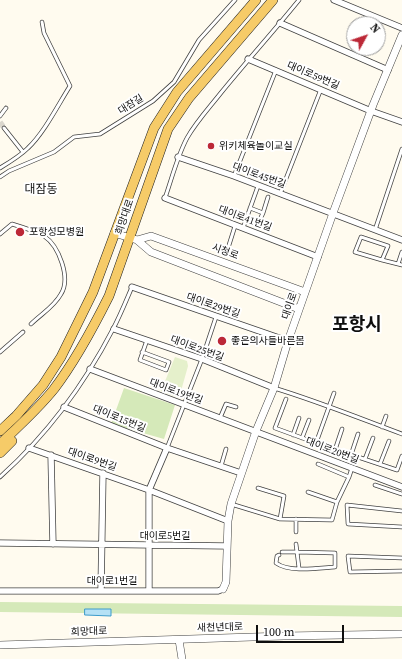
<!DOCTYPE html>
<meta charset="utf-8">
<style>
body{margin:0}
#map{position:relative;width:402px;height:659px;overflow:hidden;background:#fffbef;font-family:"Source Serif 4",serif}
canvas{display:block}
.north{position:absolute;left:346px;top:16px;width:40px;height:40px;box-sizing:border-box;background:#fff;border:1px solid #9f9f9f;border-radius:50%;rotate:50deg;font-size:11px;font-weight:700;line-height:16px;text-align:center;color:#0e0e0e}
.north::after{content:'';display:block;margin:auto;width:14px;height:18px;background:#bc2837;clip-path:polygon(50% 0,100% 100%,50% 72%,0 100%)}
.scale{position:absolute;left:256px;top:625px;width:88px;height:18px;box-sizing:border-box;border:2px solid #0e0e0e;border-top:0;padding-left:5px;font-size:12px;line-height:14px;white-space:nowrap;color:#0e0e0e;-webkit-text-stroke:3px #fff;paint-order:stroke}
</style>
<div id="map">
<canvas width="402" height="659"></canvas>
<div class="north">N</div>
<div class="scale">100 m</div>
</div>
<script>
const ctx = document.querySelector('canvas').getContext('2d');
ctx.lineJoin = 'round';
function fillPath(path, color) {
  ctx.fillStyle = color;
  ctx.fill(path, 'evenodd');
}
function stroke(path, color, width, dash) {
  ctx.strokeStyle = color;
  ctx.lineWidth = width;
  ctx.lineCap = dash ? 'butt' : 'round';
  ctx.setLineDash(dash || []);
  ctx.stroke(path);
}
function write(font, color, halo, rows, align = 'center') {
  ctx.font = font + ' "Source Serif 4","Noto Sans KR",serif';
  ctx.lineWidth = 4;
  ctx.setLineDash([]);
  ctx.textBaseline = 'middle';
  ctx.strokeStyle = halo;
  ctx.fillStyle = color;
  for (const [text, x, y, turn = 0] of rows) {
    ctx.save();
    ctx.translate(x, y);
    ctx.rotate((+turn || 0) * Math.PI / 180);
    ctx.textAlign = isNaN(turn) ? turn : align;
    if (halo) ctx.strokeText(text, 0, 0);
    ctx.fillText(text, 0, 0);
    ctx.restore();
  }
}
fillPath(new Path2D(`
 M 124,388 L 175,405 L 164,439 L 111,424 Z
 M 0,602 L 402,606 L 402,617 L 0,612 Z`), '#d5e9b9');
fillPath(new Path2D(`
 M 175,357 L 187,361 L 188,366 L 179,398 L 161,391 Z`), '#e5f0cb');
const water = new Path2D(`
 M 85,609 L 111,609 L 111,616 L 85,615 Z`);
fillPath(water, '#b5e1f5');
stroke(water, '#3d9bcb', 1);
stroke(new Path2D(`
 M 0,122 L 4,128`), '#dbd7cd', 5.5, [5.5, 3]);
const service = new Path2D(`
 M 0,116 L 6,108
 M 4,128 L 23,152
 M 0,168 C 10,162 20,156 28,148 C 44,133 58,105 70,86 L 44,33 L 42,22
 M 234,176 L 276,70
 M 0,177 L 9,171 L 54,152 L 74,137 L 100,134 L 153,101 L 174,82 L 199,40 L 235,0
 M 280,194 L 321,89
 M 165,198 C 172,178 177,157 187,138 C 196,122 209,108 220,94 C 246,62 273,32 299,0
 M 250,208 L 263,213 L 268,197
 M 257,226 L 263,213
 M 243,228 L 258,186
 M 375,230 L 402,149
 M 0,234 L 12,224 C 22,227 35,231 44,236 C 59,246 71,278 61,294 C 54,307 41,314 31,324
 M 229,245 L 235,226
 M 402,252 L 398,264 L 402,265
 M 382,260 L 355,252 L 361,237 L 388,246 L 382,260 L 398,264
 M 0,352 L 23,332
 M 142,352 L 169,362 L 166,370 L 140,360 L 147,340
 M 274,388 C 317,401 359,418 402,434
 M 286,399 L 275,428 L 316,443 L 397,470 L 402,456
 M 220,418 L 226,404 L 236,407
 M 382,427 L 386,416
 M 293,435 L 299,418
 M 302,438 L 309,420
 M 316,443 L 334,393
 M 167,448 L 202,359 L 216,317
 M 335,450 L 342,429
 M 351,455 L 358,434
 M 365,459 L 373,438
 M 318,464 L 349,477 L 352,468
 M 380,464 L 389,441
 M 221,466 L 226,449
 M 0,477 C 47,435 84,385 113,329 C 120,316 126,301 132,287
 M 375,485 L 402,494
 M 258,488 L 284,496 L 280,519
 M 337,502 L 349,477
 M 231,504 L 280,519 L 332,520 L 337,502 L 308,492
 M 402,511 L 347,505 L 348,524 L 402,527
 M 296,519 L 296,532
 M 282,552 L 297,552 L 299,568
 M 279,555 L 277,556 L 276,563 C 290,573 319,568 335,567 L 335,553 L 297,552 L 296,544
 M 402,558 L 348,556 L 350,572 L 402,571`);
const minor = new Path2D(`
 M 334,0 L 402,28
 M 280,23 L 388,70
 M 248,59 L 371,111 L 402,122
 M 178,157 L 234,176 L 402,240
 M 165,198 L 318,257
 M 132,287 L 288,341
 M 114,329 L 202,359 L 274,388
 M 90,369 L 402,487
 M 64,407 L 167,448 L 241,473
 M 29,448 L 149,490 L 228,521
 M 51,455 L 53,544
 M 0,543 L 227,546
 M 101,590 L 103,473
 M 0,591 L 218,591 L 223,589
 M 149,591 L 149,490 L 167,448`);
const tertiary = new Path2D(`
 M 114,233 L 137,240 L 151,236 L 305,292
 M 137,240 L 151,252 L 299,309
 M 223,589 L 226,582 L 228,521 L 231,504 L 256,431 L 274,388 L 288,341 L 333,213 L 373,105 L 402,35
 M 179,640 L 182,659
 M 0,645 L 284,636 L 402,634`);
const primary = new Path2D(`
 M 0,431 L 16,416 L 43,385 L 61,357 L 93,292 L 154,128 L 177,92 L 256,0
 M 0,444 C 19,426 38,409 54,389 C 76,360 93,328 109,296 L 168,129 L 189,98 L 273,0
 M 0,453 L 12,441`);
stroke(service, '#414141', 4.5);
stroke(minor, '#414141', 7);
stroke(tertiary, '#414141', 8);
stroke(primary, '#1f1f1f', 10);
stroke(service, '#fff', 3);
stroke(minor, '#fff', 5.5);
stroke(tertiary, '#fff', 7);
stroke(primary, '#f6cb68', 9);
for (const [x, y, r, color] of [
 [211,146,4,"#bc2837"],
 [20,232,5,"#bc2837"],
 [222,341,5,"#bc2837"]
]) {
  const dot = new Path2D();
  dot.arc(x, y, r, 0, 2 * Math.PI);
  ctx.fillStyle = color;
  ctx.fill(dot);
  stroke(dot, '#fff', 1.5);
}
write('10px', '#0e0e0e', '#fff', [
 ["대이로59번길",313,76,23],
 ["대잠길",131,105,-32],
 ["대이로45번길",259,176,20],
 ["희망대로",125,217,-71],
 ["대이로41번길",245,219,20],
 ["시청로",225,252,20],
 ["대이로29번길",213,306,19],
 ["대이로",290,306,-71],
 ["대이로25번길",197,349,20],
 ["대이로19번길",176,392,20],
 ["대이로15번길",119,419,22],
 ["대이로20번길",332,451,21],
 ["대이로9번길",92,460,19],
 ["대이로5번길",165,536],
 ["대이로1번길",112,581],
 ["새천년대로",220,628,-2],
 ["희망대로",89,632,-2]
]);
write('10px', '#0e0e0e', '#fff', [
 ["위키체육놀이교실",219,146],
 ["포항성모병원",29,232],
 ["좋은의사들바른몸",231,341]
], 'left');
write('12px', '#0e0e0e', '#fff', [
 ["대잠동",41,190]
]);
write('bold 18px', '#0e0e0e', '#fff', [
 ["포항시",357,325]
]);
</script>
